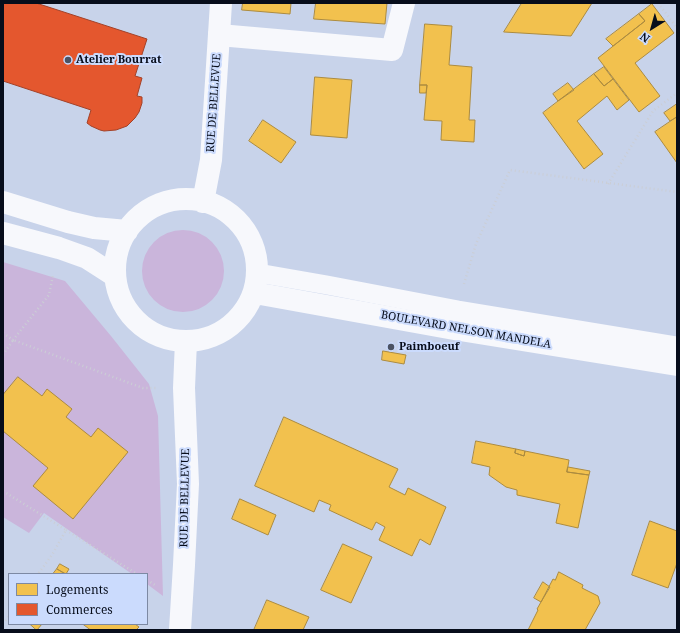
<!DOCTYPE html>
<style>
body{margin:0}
#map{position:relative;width:680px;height:633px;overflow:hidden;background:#c8d3ea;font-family:"Noto Serif",serif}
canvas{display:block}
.frame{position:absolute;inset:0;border:4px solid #070d1b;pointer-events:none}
.legend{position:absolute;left:8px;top:573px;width:140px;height:52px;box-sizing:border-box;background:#cbdbfd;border:1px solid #7d89a3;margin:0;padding:5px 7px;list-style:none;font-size:12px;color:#070d1b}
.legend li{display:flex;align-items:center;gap:8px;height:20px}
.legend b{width:20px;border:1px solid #7d89a3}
.north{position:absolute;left:632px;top:8px;width:40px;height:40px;-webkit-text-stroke:3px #cbdbfd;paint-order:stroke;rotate:217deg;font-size:11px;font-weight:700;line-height:16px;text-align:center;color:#070d1b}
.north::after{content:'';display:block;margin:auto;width:14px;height:18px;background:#070d1b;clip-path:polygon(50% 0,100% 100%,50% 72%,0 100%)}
</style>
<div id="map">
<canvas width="680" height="633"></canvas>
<div class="frame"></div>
<ul class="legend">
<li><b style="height:11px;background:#f2c14e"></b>Logements</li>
<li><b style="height:11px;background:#e4572e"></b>Commerces</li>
</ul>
<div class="north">N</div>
</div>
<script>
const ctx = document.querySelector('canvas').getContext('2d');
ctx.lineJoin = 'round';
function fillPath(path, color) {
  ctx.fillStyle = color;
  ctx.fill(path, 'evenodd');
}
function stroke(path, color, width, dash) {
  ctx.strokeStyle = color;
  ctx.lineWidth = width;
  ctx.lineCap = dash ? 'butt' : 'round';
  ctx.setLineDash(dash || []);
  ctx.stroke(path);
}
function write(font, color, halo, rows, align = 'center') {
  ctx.font = font + ' "Noto Serif",serif';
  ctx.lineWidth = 4;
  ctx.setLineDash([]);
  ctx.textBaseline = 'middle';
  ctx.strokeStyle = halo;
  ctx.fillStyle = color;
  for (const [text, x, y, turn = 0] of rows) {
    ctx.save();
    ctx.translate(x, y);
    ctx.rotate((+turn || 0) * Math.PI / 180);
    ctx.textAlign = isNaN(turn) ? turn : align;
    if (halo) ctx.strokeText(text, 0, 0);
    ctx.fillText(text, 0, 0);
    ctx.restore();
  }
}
fillPath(new Path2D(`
 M142 271a41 41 0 1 1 82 0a41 41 0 1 1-82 0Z
 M 3,262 L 65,281 L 111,336 L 149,384 L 158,416 L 163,596 L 147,584 L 147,574 L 132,574 L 44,513 L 29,533 L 3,517 Z`), '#cab5db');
const homes = new Path2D(`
 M 243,3 L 291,3 L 290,14 L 242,10 Z
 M 316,3 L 387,3 L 385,24 L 314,19 Z
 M 522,3 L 592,3 L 571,36 L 504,32 Z
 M 652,4 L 674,33 L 635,63 L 660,96 L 639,112 L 598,58 L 645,21 L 639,14 Z
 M 639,14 L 645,21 L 613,46 L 606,39 Z
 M 425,24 L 452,26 L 449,65 L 472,67 L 469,120 L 475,120 L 474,142 L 441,140 L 442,121 L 424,120 L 427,85 L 420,85 Z
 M 604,67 L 613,79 L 604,86 L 594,74 Z
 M 594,74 L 604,86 L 613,79 L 629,100 L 617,110 L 607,96 L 577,121 L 603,154 L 584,169 L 543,113 Z
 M 315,77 L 352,80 L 347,138 L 311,135 Z
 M 568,83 L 574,90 L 558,101 L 553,94 Z
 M 420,85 L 427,85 L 426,93 L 420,93 Z
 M 677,104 L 677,117 L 670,121 L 664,113 Z
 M 677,117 L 677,163 L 655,132 Z
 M 263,120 L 296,142 L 281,163 L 249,141 Z
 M 383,351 L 406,355 L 404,364 L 382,360 Z
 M 18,377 L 42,396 L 47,389 L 72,409 L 66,417 L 91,437 L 98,428 L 128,452 L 73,519 L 33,486 L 48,468 L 3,431 L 3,395 Z
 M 284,417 L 398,469 L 389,487 L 405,495 L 408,488 L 446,507 L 430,545 L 420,539 L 412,556 L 379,540 L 385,527 L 376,522 L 372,530 L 329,510 L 331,505 L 319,500 L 314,512 L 255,486 Z
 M 476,441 L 516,449 L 515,453 L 524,456 L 525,451 L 569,460 L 567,472 L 589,475 L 578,528 L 556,523 L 560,504 L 517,495 L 517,490 L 506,487 L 489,475 L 490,467 L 472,463 Z
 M 516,449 L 525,451 L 524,456 L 515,453 Z
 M 568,467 L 590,471 L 589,475 L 567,472 Z
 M 240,499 L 276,515 L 268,535 L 232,519 Z
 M 650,521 L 677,531 L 677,563 L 668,588 L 632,575 Z
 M 343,544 L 372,557 L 351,603 L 321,590 Z
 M 60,564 L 69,569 L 66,574 L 57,569 Z
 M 57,569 L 65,574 L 53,574 Z
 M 559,572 L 583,585 L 582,588 L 598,596 L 600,603 L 585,630 L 528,630 L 538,610 L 537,609 L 541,602 L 553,579 L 555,580 Z
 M 543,582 L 550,587 L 541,602 L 534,598 Z
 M 267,600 L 309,617 L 303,630 L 254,630 Z
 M 30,624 L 42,624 L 37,630 Z
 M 83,624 L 135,624 L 139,627 L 136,630 L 91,630 Z`);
fillPath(homes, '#f2c14e');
stroke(homes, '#ac8b3f', 1);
const shops = new Path2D(`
 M 3,3 L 36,3 L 147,39 L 135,76 L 142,78 L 137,96 L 142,97 L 142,103 L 139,112 L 135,118 L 127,126 L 116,130 L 104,131 L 100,130 L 91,126 L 87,123 L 91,110 L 3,81 Z`);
fillPath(shops, '#e4572e');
stroke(shops, '#a24128', 1);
stroke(new Path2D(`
 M 658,3 L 677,28
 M 608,184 L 653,111 L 677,93
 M 464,284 L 476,244 L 510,170 L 677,192
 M 3,333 L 13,340 L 49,295 L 53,275
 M 3,355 L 13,340 L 143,388 L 157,388
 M 3,491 L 66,530 L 52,555 L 38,574
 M 66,530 L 137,574
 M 147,580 L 155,585
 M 3,624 L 9,616`), '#cbced5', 2.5, [1, 3]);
stroke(new Path2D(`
 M 258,273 L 327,285 L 458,310 L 677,346`), '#f7f8fc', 19);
stroke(new Path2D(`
 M 219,35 L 392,50 L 404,3
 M 180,630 L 184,565 L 188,484 L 184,388 L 186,341`), '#f7f8fc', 22);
stroke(new Path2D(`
 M115 270a71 71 0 1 1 142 0a71 71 0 1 1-142 0Z
 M 3,202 L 68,222 L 94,228 L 127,231
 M 203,202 L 211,160 L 221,3
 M 3,233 L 59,248 L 87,258 L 115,276
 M 255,293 L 454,329 L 677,365`), '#f7f8fc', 22);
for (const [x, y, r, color] of [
 [68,60,4,"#4b5263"],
 [391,347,4,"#4b5263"]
]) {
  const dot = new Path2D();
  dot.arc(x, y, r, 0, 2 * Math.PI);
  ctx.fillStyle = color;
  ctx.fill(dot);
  stroke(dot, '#cbdbfd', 1.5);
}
write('bold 11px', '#070d1b', '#cbdbfd', [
 ["Atelier Bourrat",76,60],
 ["Paimboeuf",399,347]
], 'left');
write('11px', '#070d1b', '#cbdbfd', [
 ["RUE DE BELLEVUE",214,103,-86],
 ["BOULEVARD NELSON MANDELA",466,330,10],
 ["RUE DE BELLEVUE",185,498,-89]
]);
</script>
